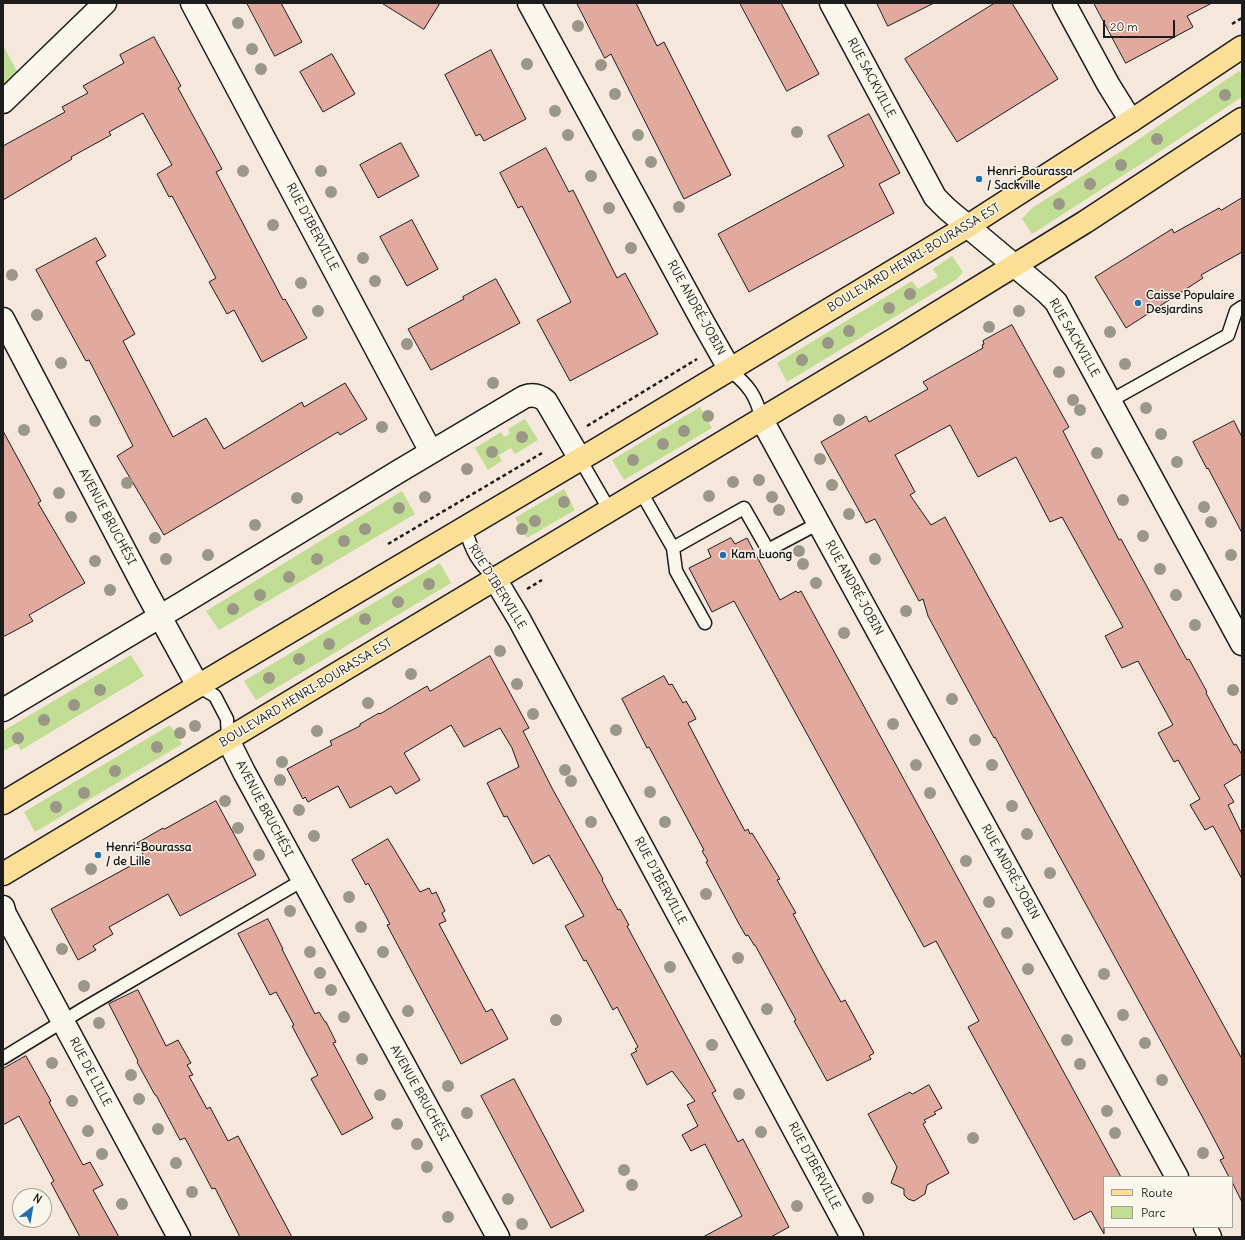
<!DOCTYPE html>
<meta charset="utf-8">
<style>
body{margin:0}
#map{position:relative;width:1245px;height:1240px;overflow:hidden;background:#f6e7dc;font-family:Delius,sans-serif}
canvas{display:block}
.frame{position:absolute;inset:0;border:4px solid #1c1c1c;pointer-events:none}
.legend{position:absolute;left:1103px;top:1176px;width:130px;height:52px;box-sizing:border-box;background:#fbf7ec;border:1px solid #a29f99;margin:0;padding:5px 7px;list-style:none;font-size:12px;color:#1c1c1c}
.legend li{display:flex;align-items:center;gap:8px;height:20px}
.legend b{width:20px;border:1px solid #a29f99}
.north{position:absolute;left:12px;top:1188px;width:40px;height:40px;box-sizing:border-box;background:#fbf7ec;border:1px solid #a29f99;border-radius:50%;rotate:31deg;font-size:11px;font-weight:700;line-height:16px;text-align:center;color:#1c1c1c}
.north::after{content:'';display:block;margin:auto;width:14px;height:18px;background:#1f6fb2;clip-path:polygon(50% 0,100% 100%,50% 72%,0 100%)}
.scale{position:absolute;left:1103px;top:20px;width:72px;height:18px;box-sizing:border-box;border:2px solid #1c1c1c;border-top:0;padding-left:5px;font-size:12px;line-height:14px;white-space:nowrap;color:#1c1c1c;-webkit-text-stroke:3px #fbf7ec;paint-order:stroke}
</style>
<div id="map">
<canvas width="1245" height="1240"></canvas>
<div class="frame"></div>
<ul class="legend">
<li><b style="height:5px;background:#fbdf96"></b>Route</li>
<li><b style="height:11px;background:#c1dc93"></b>Parc</li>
</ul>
<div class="north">N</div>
<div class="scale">20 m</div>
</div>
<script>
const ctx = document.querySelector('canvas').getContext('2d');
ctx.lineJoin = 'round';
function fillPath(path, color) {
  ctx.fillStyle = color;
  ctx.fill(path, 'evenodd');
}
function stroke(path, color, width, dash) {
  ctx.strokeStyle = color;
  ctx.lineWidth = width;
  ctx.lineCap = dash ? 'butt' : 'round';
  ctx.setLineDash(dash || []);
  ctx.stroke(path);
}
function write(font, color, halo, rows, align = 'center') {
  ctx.font = font + ' Delius,sans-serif';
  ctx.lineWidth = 3;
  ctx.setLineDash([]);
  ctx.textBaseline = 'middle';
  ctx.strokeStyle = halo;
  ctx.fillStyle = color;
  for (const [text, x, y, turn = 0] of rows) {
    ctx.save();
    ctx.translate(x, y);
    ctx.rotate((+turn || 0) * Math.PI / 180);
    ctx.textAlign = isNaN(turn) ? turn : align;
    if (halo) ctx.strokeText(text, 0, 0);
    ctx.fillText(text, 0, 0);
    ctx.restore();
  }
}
fillPath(new Path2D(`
 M 3,45 L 19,75 L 3,91 Z
 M 1239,71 L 1242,75 L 1242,97 L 1147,160 L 1032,234 L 1022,219 L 1032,208 L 1120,152 Z
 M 952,256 L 963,272 L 957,279 L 787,382 L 777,363 L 912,281 L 918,289 L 938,277 L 933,269 Z
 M 700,407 L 712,428 L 624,480 L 612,460 Z
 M 525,419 L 538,440 L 515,454 L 511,448 L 499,455 L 502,461 L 488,470 L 475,448 L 501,432 L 504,437 L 510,434 L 508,429 Z
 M 564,489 L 575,510 L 527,538 L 515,518 Z
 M 402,491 L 415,514 L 219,630 L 206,611 Z
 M 440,563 L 451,583 L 256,700 L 244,681 Z
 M 131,655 L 144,676 L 21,750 L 17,744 L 3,751 L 3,731 Z
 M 170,725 L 182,744 L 35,832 L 24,812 Z`), '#c1dc93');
const building = new Path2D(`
 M 247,3 L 281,3 L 302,42 L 275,56 Z
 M 382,3 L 440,3 L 424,29 Z
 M 577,3 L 636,3 L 657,46 L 664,42 L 731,175 L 684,199 L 611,54 L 605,58 Z
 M 740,3 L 781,3 L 819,74 L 787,91 Z
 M 877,3 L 934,3 L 888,26 Z
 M 995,3 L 1012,3 L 1058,79 L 957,142 L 905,59 Z
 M 1094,3 L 1212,3 L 1187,16 L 1193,27 L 1126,63 Z
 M 154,37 L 181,86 L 178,88 L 222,169 L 216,172 L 283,300 L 285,299 L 307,338 L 262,362 L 234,310 L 227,314 L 209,282 L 216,278 L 172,196 L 169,197 L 157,174 L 172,165 L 143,113 L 109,132 L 111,135 L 71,157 L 72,159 L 3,200 L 3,146 L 65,112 L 62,107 L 88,93 L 83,86 L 124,63 L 120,55 Z
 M 491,50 L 526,119 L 484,141 L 480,134 L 476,136 L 445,75 Z
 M 332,54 L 355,94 L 323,112 L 300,72 Z
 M 869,114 L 900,173 L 879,184 L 894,213 L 749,292 L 718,234 L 844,166 L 828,136 Z
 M 401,143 L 419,176 L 378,198 L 360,165 Z
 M 546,148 L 569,192 L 573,190 L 617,278 L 625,273 L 658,334 L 570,381 L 537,320 L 571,302 L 522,206 L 518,208 L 500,173 Z
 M 1242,198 L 1242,252 L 1201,275 L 1203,278 L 1126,328 L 1095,277 L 1172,229 L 1174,233 L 1219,208 L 1221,210 Z
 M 412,220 L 438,269 L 407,286 L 380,237 Z
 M 96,238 L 106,256 L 96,262 L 135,334 L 123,341 L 173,437 L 206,418 L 224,449 L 302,402 L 304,407 L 345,383 L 367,419 L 340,435 L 338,432 L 164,535 L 117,456 L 133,446 L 89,360 L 86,361 L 36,270 Z
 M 496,279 L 520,323 L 431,370 L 408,329 L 464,299 L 463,297 Z
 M 1012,325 L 1069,427 L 1063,431 L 1119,540 L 1121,539 L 1187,660 L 1189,659 L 1207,692 L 1206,693 L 1234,745 L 1236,744 L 1242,755 L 1242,774 L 1224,785 L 1234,802 L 1228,805 L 1242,834 L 1242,879 L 1213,826 L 1205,830 L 1190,805 L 1200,799 L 1178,760 L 1174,762 L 1158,733 L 1173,725 L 1138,661 L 1122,668 L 1105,636 L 1123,627 L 1062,517 L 1050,522 L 1016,457 L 978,477 L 950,425 L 895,455 L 915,492 L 910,495 L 931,525 L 945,517 L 1242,1059 L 1242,1202 L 1232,1182 L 1232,1177 L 1229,1177 L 1220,1160 L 1224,1158 L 1203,1118 L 1032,806 L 995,737 L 994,738 L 957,670 L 928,616 L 923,599 L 919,601 L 875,519 L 866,523 L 821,442 L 866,416 L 869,422 L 928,389 L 923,382 L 983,348 L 982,345 L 984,344 L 983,341 Z
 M 1234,421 L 1242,437 L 1242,533 L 1208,468 L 1207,469 L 1193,442 Z
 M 3,431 L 41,501 L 38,503 L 85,583 L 29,615 L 33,621 L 3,637 Z
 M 731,538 L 735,544 L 747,538 L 780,600 L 796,591 L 798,593 L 801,591 L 1121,1177 L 1104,1177 L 1104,1234 L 1091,1211 L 1074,1220 L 968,1027 L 979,1021 L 936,941 L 924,947 L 734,601 L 712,612 L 689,568 L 711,557 L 708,550 Z
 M 490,656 L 529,728 L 523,731 L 553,790 L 603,879 L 602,880 L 618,910 L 620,909 L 629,925 L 627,926 L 716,1091 L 712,1093 L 738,1142 L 743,1139 L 789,1227 L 771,1237 L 703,1237 L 742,1216 L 705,1144 L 691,1151 L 682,1135 L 698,1126 L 687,1105 L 695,1101 L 672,1071 L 647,1085 L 631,1054 L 637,1051 L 635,1049 L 638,1047 L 617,1007 L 613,1010 L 586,960 L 584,961 L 565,926 L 584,916 L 549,855 L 533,864 L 507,816 L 504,817 L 487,783 L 519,767 L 512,748 L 500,728 L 464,747 L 451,725 L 404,753 L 420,780 L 396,794 L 391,786 L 350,808 L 338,786 L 308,802 L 305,797 L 303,799 L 287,769 L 332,745 L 330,741 L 360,726 L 360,724 L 379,713 L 380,714 L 427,686 L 430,691 Z
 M 664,676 L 669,685 L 672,684 L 683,703 L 686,701 L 692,711 L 696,719 L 688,723 L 725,794 L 745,831 L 748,829 L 750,834 L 752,833 L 780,879 L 777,880 L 796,913 L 793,914 L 818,961 L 841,1002 L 845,1000 L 874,1053 L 869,1056 L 871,1059 L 827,1081 L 794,1021 L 796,1020 L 755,945 L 754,945 L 748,935 L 746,936 L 739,924 L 706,862 L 708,861 L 702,851 L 704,850 L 649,747 L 647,748 L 622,699 Z
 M 216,801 L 256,875 L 180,916 L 168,894 L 109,927 L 113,934 L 93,946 L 96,950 L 78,960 L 51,909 L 145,858 L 137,843 L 163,828 L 164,829 Z
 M 388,839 L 420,892 L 429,888 L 432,894 L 436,892 L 445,911 L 442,913 L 446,921 L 439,924 L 486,1012 L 492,1009 L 508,1039 L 461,1064 L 387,925 L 390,924 L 368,883 L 366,885 L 352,860 Z
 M 268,919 L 283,949 L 282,949 L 315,1014 L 319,1012 L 325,1022 L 326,1022 L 336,1042 L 333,1043 L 373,1118 L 342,1135 L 311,1079 L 318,1075 L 292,1026 L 294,1025 L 276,992 L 270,995 L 238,934 Z
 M 138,990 L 166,1046 L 178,1040 L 191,1063 L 187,1065 L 193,1075 L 189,1076 L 207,1109 L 210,1107 L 228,1141 L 238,1136 L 292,1237 L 240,1237 L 215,1188 L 212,1189 L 185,1138 L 180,1140 L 156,1095 L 155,1095 L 137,1062 L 138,1061 L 109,1004 Z
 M 26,1056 L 51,1101 L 49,1102 L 83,1165 L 90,1162 L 103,1185 L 93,1190 L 119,1237 L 80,1237 L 51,1183 L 54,1181 L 19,1116 L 3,1125 L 3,1069 Z
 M 514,1079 L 584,1211 L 551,1228 L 481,1096 Z
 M 929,1085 L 942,1108 L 934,1112 L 936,1114 L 924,1120 L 926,1122 L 923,1124 L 949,1173 L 927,1185 L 925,1194 L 914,1201 L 908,1199 L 904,1195 L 904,1189 L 891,1183 L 897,1167 L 868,1114 L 910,1092 L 912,1094 Z`);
fillPath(building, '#e2a99e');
stroke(building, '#1c1c1c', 1);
const service = new Path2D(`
 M 730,370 C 749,386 756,395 762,420
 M 1110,401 L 1228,335 L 1236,311 L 1242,307
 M 580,459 L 610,511
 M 641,492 L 673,548 L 744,508 L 768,550 L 819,523
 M 465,528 C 472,552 477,561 495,579
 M 673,548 L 676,571 L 705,623
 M 198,686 L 215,696 L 227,719 L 228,740
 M 3,1058 L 83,1009 L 303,880`);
const minor = new Path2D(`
 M 192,3 L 431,452
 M 529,3 L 704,324 L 730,370
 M 831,3 L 935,197 L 947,209 L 1046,292 L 1056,302 L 1242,644
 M 1064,3 L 1108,84 L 1131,121
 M 3,319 L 146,591 L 198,686
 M 762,420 L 1177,1177
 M 495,579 L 519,619 L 852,1237
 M 3,710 L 181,604 L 401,470 L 524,397 C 532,394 539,395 546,401 L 580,459
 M 228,740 L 244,772 L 498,1237
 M 3,907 L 5,914 L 179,1237
 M 1205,1227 L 1210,1237`);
const tertiary = new Path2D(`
 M 3,102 L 105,3`);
const primary = new Path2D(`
 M 3,803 L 198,686 L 601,447 L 968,226 L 1131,121 L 1242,47
 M 3,874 L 895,339 L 1085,222 L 1242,119`);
stroke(service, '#1c1c1c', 15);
stroke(minor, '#1c1c1c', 25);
stroke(tertiary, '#1c1c1c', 25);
stroke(primary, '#1c1c1c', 25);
stroke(new Path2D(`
 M 1232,24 L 1242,18
 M 587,426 L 697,359
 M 388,544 L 542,453
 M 527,589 L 542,580`), '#1c1c1c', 2.5, [4, 3]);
stroke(service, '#fbf7ec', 12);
stroke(minor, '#fbf7ec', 22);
stroke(tertiary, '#fbf7ec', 22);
stroke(primary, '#fbdf96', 22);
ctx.fillStyle = '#9a9786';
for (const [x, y] of [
 [238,23],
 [578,26],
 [252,49],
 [527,64],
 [601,65],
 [261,69],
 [615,94],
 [1225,95],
 [555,111],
 [797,132],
 [568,135],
 [638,135],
 [1157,139],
 [651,162],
 [1121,165],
 [243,171],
 [321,171],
 [591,176],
 [1090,184],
 [331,192],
 [1059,204],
 [679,207],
 [609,208],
 [273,225],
 [631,248],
 [363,258],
 [12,275],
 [375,281],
 [301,283],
 [910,294],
 [889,308],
 [318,311],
 [1019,311],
 [37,315],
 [989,327],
 [849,331],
 [1110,332],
 [828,343],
 [407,344],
 [802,360],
 [61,363],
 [1125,364],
 [1059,372],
 [493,383],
 [1073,400],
 [1146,408],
 [1080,410],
 [708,416],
 [839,420],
 [95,421],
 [382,427],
 [24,430],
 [684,431],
 [1161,434],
 [522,437],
 [663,444],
 [492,452],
 [1097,453],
 [820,459],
 [633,460],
 [1177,462],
 [467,469],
 [759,480],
 [733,482],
 [127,483],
 [832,485],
 [59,493],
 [709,496],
 [425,497],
 [772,497],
 [297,498],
 [1123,500],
 [564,502],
 [1204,507],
 [399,508],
 [779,510],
 [849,514],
 [71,517],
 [535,521],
 [1211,522],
 [255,525],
 [365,529],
 [522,529],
 [1143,536],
 [155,538],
 [344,541],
 [799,551],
 [208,555],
 [1231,555],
 [166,559],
 [317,559],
 [875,559],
 [95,561],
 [803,564],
 [1160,569],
 [289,577],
 [816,583],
 [429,584],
 [110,590],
 [260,595],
 [1176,595],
 [398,602],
 [233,609],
 [906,611],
 [365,619],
 [1195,625],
 [844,633],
 [329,644],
 [500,651],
 [299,659],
 [411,674],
 [269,678],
 [517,684],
 [100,690],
 [1233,690],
 [952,699],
 [368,703],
 [74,705],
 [533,714],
 [44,720],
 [893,724],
 [195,726],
 [616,730],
 [317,731],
 [180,733],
 [18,738],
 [975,740],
 [157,747],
 [282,762],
 [916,765],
 [992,765],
 [565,770],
 [115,771],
 [280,780],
 [571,781],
 [650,792],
 [84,793],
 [930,793],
 [225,801],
 [1012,806],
 [56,807],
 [299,810],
 [591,822],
 [665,822],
 [238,828],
 [1027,834],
 [314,836],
 [259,855],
 [966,861],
 [91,869],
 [1050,873],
 [706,894],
 [349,897],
 [989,902],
 [290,911],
 [361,927],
 [1007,933],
 [62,949],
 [310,952],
 [383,952],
 [738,958],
 [670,967],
 [1028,969],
 [320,973],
 [1104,974],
 [84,986],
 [331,990],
 [767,1009],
 [408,1011],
 [1123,1015],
 [344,1017],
 [556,1020],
 [99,1023],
 [1067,1040],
 [1145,1043],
 [712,1045],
 [362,1059],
 [52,1063],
 [1080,1064],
 [131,1075],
 [1162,1080],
 [448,1086],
 [739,1094],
 [380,1095],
 [139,1099],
 [72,1101],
 [1107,1111],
 [467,1113],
 [397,1124],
 [158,1129],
 [88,1131],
 [761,1132],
 [1115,1133],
 [973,1138],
 [417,1144],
 [1203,1153],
 [102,1154],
 [176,1163],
 [427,1167],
 [624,1170],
 [632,1185],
 [192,1192],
 [868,1198],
 [508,1199],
 [122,1204],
 [797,1206],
 [448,1217],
 [522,1224]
]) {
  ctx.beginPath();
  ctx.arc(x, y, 6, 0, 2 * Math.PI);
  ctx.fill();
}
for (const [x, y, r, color] of [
 [979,179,4,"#1f6fb2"],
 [1138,303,4,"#1f6fb2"],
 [723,555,4,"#1f6fb2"],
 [98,855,4,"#1f6fb2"]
]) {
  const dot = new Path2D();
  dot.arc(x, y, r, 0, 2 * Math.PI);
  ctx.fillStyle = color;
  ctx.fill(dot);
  stroke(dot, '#fbf7ec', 1.5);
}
write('12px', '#1c1c1c', '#fbf7ec', [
 ["RUE SACKVILLE",871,78,62],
 ["RUE D'IBERVILLE",312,227,62],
 ["BOULEVARD HENRI-BOURASSA EST",914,258,-31],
 ["RUE ANDRÉ-JOBIN",696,308,61],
 ["RUE SACKVILLE",1074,338,60],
 ["AVENUE BRUCHÉSI",107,517,62],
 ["RUE D'IBERVILLE",497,587,58],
 ["RUE ANDRÉ-JOBIN",854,588,61],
 ["BOULEVARD HENRI-BOURASSA EST",306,693,-31],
 ["AVENUE BRUCHÉSI",264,809,62],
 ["RUE ANDRÉ-JOBIN",1010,872,61],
 ["RUE D'IBERVILLE",660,881,62],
 ["RUE DE LILLE",90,1072,62],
 ["AVENUE BRUCHÉSI",419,1093,61],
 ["RUE D'IBERVILLE",814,1166,62]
]);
write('bold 12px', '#1c1c1c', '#fbf7ec', [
 ["Henri-Bourassa",987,172],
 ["/ Sackville",987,186],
 ["Caisse Populaire",1146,296],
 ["Desjardins",1146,310],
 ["Kam Luong",731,555],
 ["Henri-Bourassa",106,848],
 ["/ de Lille",106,862]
], 'left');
</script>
